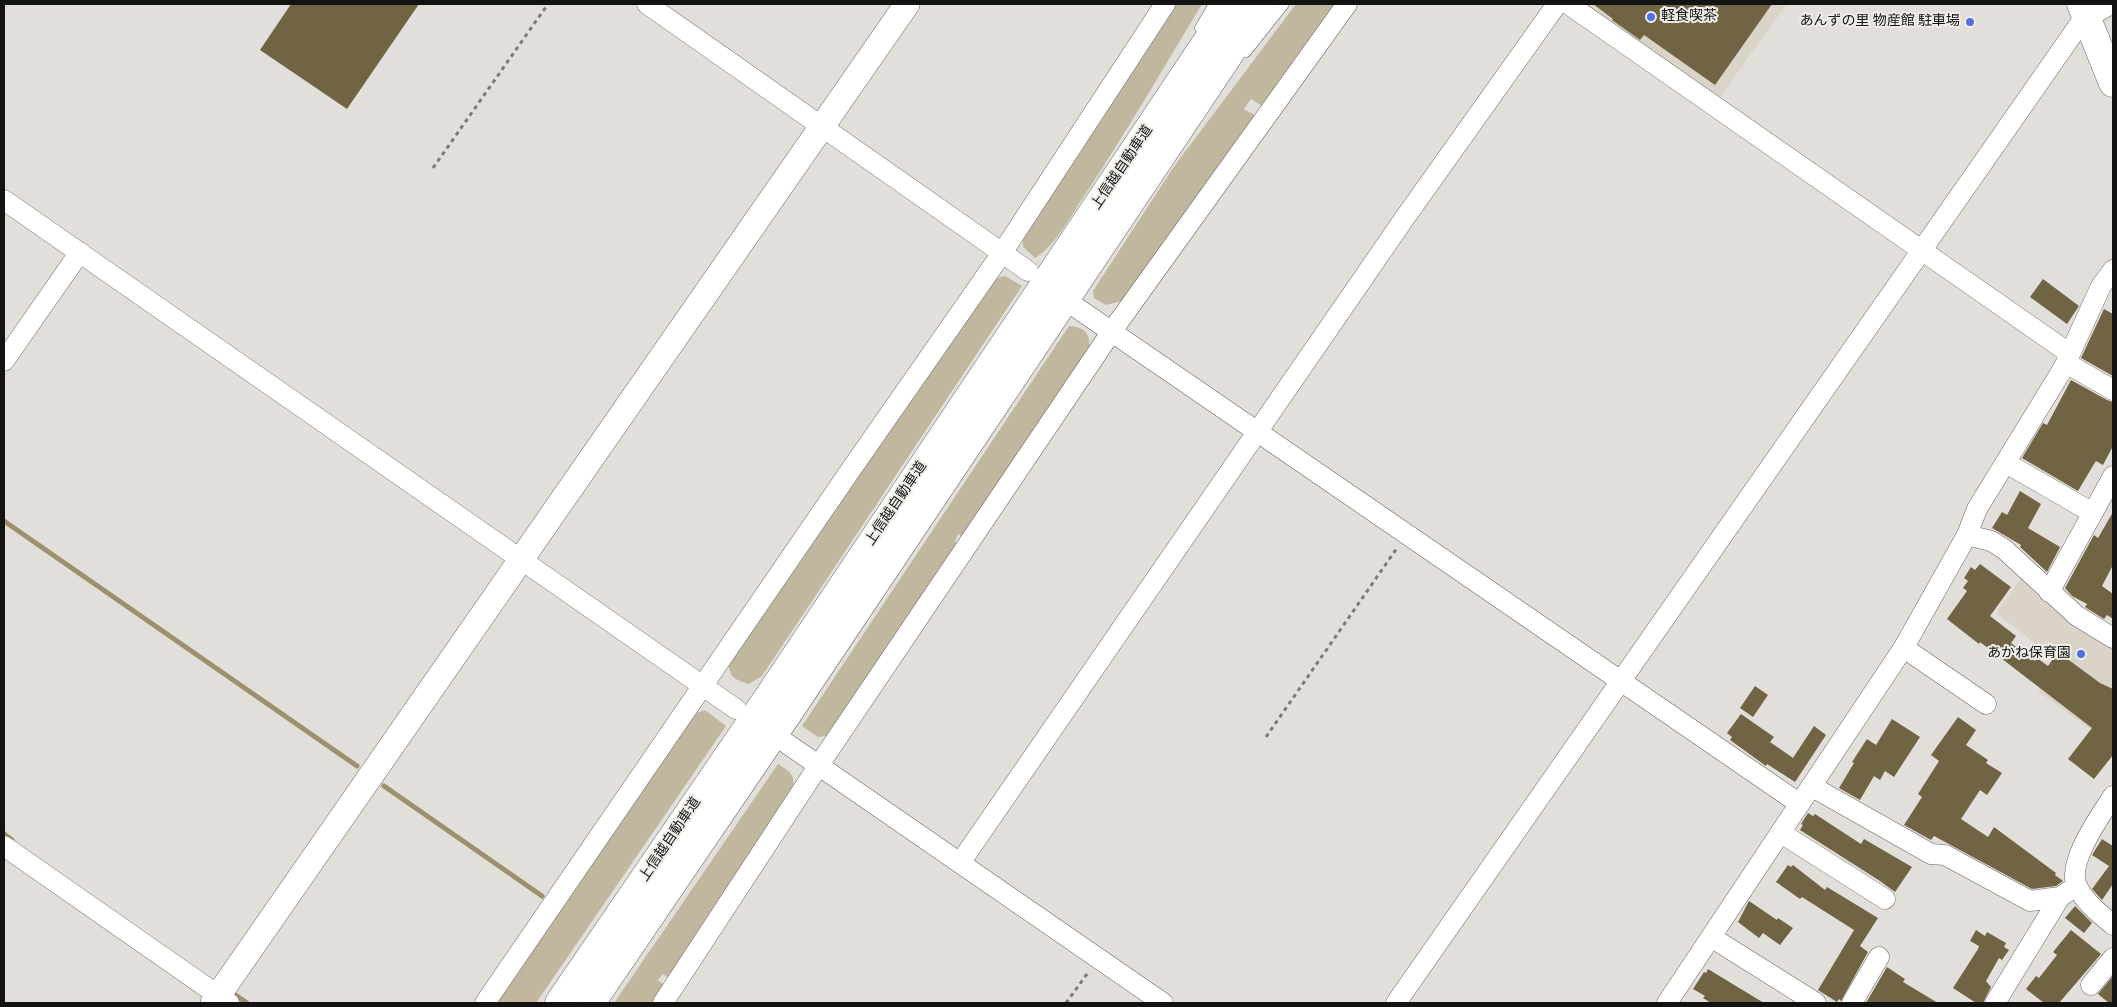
<!DOCTYPE html>
<meta charset="utf-8">
<style>
body{margin:0}
#map{position:relative;width:2117px;height:1007px;overflow:hidden;background:#e2dfda;font-family:Overpass,sans-serif}
canvas{display:block}
.frame{position:absolute;inset:0;border:5px solid #131311;pointer-events:none}
</style>
<div id="map">
<canvas width="2117" height="1007"></canvas>
<div class="frame"></div>
</div>
<script>
const ctx = document.querySelector('canvas').getContext('2d');
ctx.lineJoin = 'round';
function fillPath(path, color) {
  ctx.fillStyle = color;
  ctx.fill(path, 'evenodd');
}
function stroke(path, color, width, dash) {
  ctx.strokeStyle = color;
  ctx.lineWidth = width;
  ctx.lineCap = dash ? 'butt' : 'round';
  ctx.setLineDash(dash || []);
  ctx.stroke(path);
}
function write(font, color, halo, rows, align = 'center') {
  ctx.font = font + ' Overpass,"Noto Sans JP",sans-serif';
  ctx.lineWidth = 4;
  ctx.setLineDash([]);
  ctx.textBaseline = 'middle';
  ctx.strokeStyle = halo;
  ctx.fillStyle = color;
  for (const [text, x, y, turn = 0] of rows) {
    ctx.save();
    ctx.translate(x, y);
    ctx.rotate((+turn || 0) * Math.PI / 180);
    ctx.textAlign = isNaN(turn) ? turn : align;
    if (halo) ctx.strokeText(text, 0, 0);
    ctx.fillText(text, 0, 0);
    ctx.restore();
  }
}
fillPath(new Path2D(`
 M 1585,4 L 1787,4 L 1717,101 Z
 M 2022,577 L 2113,645 L 2113,746 L 2038,691 L 2059,662 L 1996,613 Z`), '#d9d4c7');
fillPath(new Path2D(`
 M 1173,4 L 1202,4 C 1164,67 1127,131 1086,193 C 1072,213 1056,246 1035,258 L 1023,247 L 1023,231 L 1106,113 Z
 M 1296,4 L 1340,4 L 1264,107 L 1251,99 L 1244,109 L 1256,116 L 1122,301 L 1106,305 L 1094,298 L 1093,291 L 1173,168 Z
 M 1005,276 L 1022,286 L 762,676 L 749,684 C 732,679 729,676 728,658 L 992,279 Z
 M 1069,326 C 1088,327 1091,337 1089,354 L 965,539 L 958,534 L 955,541 L 961,546 L 832,735 L 818,737 L 802,726 Z
 M 705,710 L 726,726 L 536,1003 L 493,1003 L 691,715 Z
 M 778,764 C 794,774 794,775 794,794 L 672,980 L 663,974 L 658,980 L 668,988 L 658,1003 L 614,1003 Z`), '#c1b79f');
stroke(new Path2D(`
 M 4,521 L 357,766
 M 384,786 L 542,896
 M 4,834 L 12,840
 M 234,994 L 247,1003`), '#9d906f', 5);
fillPath(new Path2D(`
 M 291,4 L 419,4 L 347,109 L 260,50 Z
 M 1593,4 L 1772,4 L 1715,85 L 1644,35 L 1640,40 L 1612,20 L 1613,19 Z
 M 2043,279 L 2079,306 L 2067,324 L 2030,297 Z
 M 2104,309 L 2113,314 L 2113,376 L 2081,358 Z
 M 2071,380 L 2107,400 L 2113,402 L 2113,446 L 2103,465 L 2096,461 L 2094,464 L 2078,491 L 2022,458 L 2043,423 L 2047,425 Z
 M 2020,491 L 2041,504 L 2028,528 L 2060,547 L 2047,572 L 2020,547 L 2021,545 L 1992,528 L 2002,512 L 2007,515 Z
 M 2113,512 L 2113,565 L 2102,586 L 2113,594 L 2113,619 L 2107,615 L 2104,619 L 2085,607 L 2087,604 L 2072,596 L 2065,588 L 2094,535 L 2098,538 Z
 M 1980,564 L 2011,587 L 1990,616 L 2016,636 L 2011,643 L 2035,661 L 2037,658 L 2048,666 L 2058,652 L 2100,683 L 2113,689 L 2113,755 L 2094,779 L 2068,759 L 2092,728 L 1980,642 L 1979,644 L 1947,619 L 1967,591 L 1963,588 L 1968,581 L 1964,578 L 1971,567 L 1975,570 Z
 M 1755,686 L 1768,695 L 1753,717 L 1740,708 Z
 M 1741,714 L 1774,737 L 1770,742 L 1793,758 L 1814,726 L 1826,735 L 1795,782 L 1767,764 L 1766,766 L 1730,740 L 1732,737 L 1727,733 Z
 M 1958,717 L 1976,730 L 1966,745 L 1988,760 L 1986,763 L 2002,773 L 1987,795 L 1980,790 L 1961,819 L 1988,837 L 1994,827 L 2056,873 L 2055,875 L 2063,881 L 2056,886 L 2032,889 L 1934,836 L 1931,840 L 1904,825 L 1922,797 L 1918,794 L 1939,761 L 1931,755 Z
 M 1892,719 L 1920,737 L 1894,777 L 1885,771 L 1880,780 L 1874,776 L 1860,800 L 1839,788 L 1854,763 L 1852,762 L 1867,739 L 1876,745 Z
 M 1808,813 L 1813,816 L 1815,814 L 1861,844 L 1864,839 L 1912,867 L 1895,892 L 1880,881 L 1800,830 L 1803,825 L 1801,824 Z
 M 2102,839 L 2113,846 L 2113,884 L 2102,900 L 2092,889 L 2109,866 L 2092,855 Z
 M 1788,865 L 1791,867 L 1793,865 L 1825,890 L 1827,887 L 1878,918 L 1860,946 L 1868,952 L 1841,1001 L 1839,999 L 1837,1002 L 1818,990 L 1854,930 L 1802,897 L 1800,899 L 1776,882 Z
 M 1749,901 L 1777,920 L 1778,918 L 1793,928 L 1780,945 L 1763,933 L 1759,938 L 1738,922 Z
 M 2075,906 L 2092,923 L 2084,933 L 2065,918 Z
 M 1976,930 L 1985,936 L 1987,932 L 2006,943 L 2004,947 L 2009,950 L 2002,960 L 1999,958 L 1986,981 L 1991,987 L 1983,1003 L 1976,1003 L 1953,988 L 1978,949 L 1979,946 L 1970,941 Z
 M 2071,930 L 2101,954 L 2059,1003 L 2044,1003 L 2026,989 L 2036,976 L 2039,978 L 2057,955 L 2053,952 Z
 M 1887,967 L 1905,979 L 1903,982 L 1938,1003 L 1866,1003 Z
 M 1708,969 L 1764,1003 L 1711,1003 L 1703,998 L 1705,996 L 1693,989 L 1704,972 L 1706,973 Z
 M 2113,976 L 2113,1003 L 2109,1003 L 2098,994 Z`), '#716445');
const service = new Path2D(`
 M 1200,28 L 1214,4
 M 1246,52 L 1284,4`);
const minor = new Path2D(`
 M 647,4 L 1028,271
 M 1568,4 L 2069,353
 M 4,200 L 736,709
 M 1077,308 L 1800,804
 M 4,361 L 80,252
 M 2066,363 L 2113,390
 M 2006,463 L 2093,513
 M 1967,535 L 1991,541 L 2004,549 L 2077,616 L 2113,638
 M 2049,592 L 2113,476
 M 1904,648 L 1986,704
 M 786,743 L 1163,1003
 M 1811,786 L 1931,854 L 1945,855 L 2030,901 L 2060,897
 M 2113,796 C 2101,815 2066,863 2077,886 C 2085,903 2100,914 2113,925
 M 1781,833 L 1885,899
 M 4,846 L 229,1003
 M 960,863 L 1404,219 L 1557,4
 M 1711,937 L 1816,1003
 M 2091,985 L 2113,958
 M 485,1003 L 852,468 L 1002,253 L 1165,4
 M 663,1003 L 819,765 L 1112,331 L 1347,4
 M 1396,1003 L 2086,15
 M 1667,1003 L 1904,647 L 1967,535 L 1977,509 L 2064,367 L 2101,286 L 2113,270
 M 1852,1003 L 1879,957
 M 1995,1003 L 2060,897 L 2069,891`);
const tertiary = new Path2D(`
 M 2086,15 L 2106,4
 M 213,1003 L 907,4`);
const secondary = new Path2D(`
 M 2081,4 L 2113,83`);
const motorway = new Path2D(`
 M 559,1003 L 767,699 L 1232,4
 M 591,1003 L 791,709 L 1263,4`);
stroke(service, '#686661', 11);
stroke(minor, '#686661', 21);
stroke(tertiary, '#686661', 26);
stroke(secondary, '#686661', 29);
stroke(motorway, '#686661', 29);
stroke(new Path2D(`
 M 433,168 L 548,4
 M 1266,737 L 1397,548
 M 1066,1003 L 1089,971`), '#7c7b77', 3, [4, 4]);
stroke(service, '#fff', 10);
stroke(minor, '#fff', 20);
stroke(tertiary, '#fff', 25);
stroke(secondary, '#fff', 28);
stroke(motorway, '#fff', 28);
for (const [x, y, r, color] of [
 [1651,17,5,"#5072e6"],
 [1970,22,5,"#5072e6"],
 [2081,654,5,"#5072e6"]
]) {
  const dot = new Path2D();
  dot.arc(x, y, r, 0, 2 * Math.PI);
  ctx.fillStyle = color;
  ctx.fill(dot);
  stroke(dot, '#efede7', 2);
}
write('14px', '#131311', '#efede7', [
 ["軽食喫茶",1661,17,"left"],
 ["あんずの里 物産館 駐車場",1960,22],
 ["あかね保育園",2071,654]
], 'right');
write('14px', '#131311', '#efede7', [
 ["上信越自動車道",1123,168,-56],
 ["上信越自動車道",897,504,-56],
 ["上信越自動車道",671,840,-56]
]);
</script>
